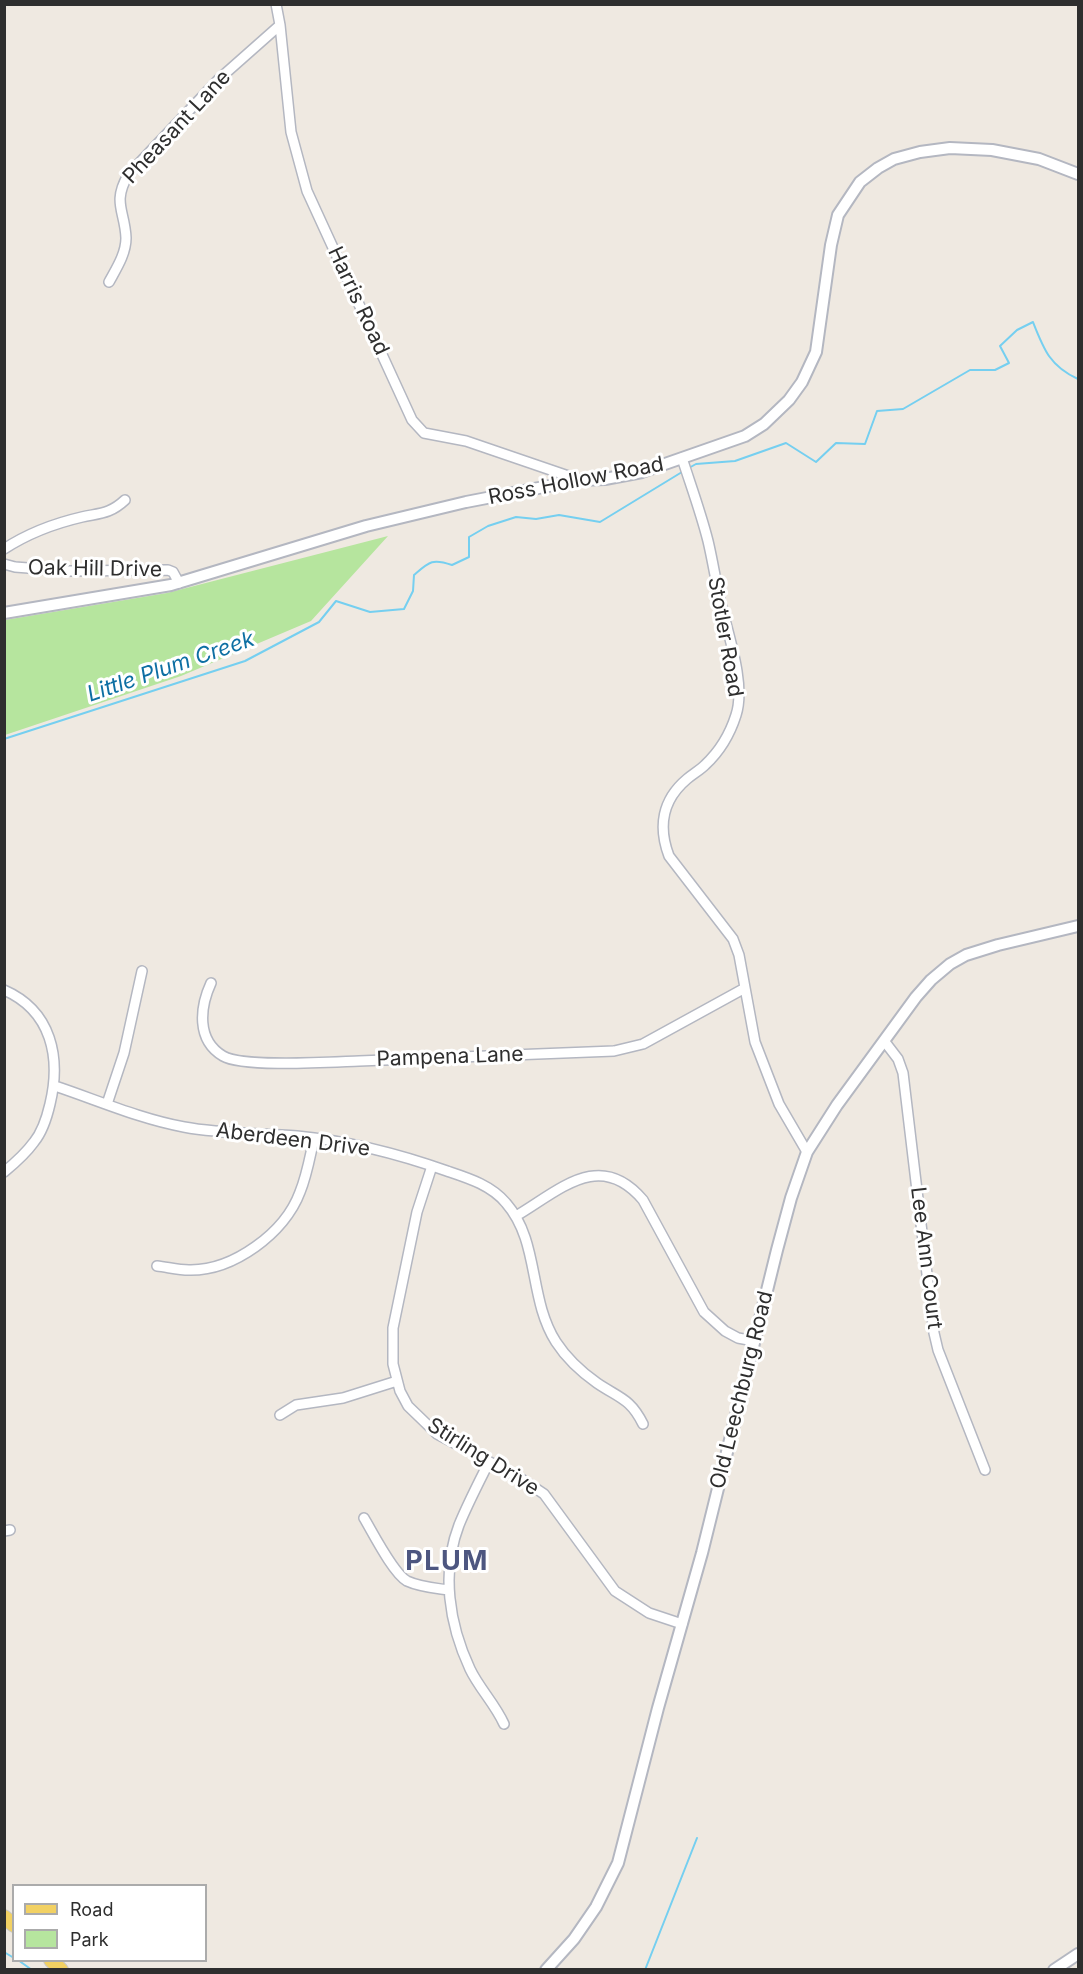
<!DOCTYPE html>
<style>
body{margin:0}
#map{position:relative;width:1083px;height:1974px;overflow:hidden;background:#efe9e1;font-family:Inter,sans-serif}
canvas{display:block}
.frame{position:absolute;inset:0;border:6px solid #2e2e2e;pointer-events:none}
.legend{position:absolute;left:12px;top:1884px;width:195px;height:78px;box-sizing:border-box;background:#fff;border:2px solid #ababab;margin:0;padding:8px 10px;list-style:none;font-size:18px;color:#2e2e2e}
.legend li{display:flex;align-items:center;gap:12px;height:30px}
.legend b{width:30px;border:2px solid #ababab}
</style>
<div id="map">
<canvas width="1083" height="1974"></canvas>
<div class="frame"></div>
<ul class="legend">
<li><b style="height:8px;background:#f2d163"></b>Road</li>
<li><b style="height:16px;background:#b6e59e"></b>Park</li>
</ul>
</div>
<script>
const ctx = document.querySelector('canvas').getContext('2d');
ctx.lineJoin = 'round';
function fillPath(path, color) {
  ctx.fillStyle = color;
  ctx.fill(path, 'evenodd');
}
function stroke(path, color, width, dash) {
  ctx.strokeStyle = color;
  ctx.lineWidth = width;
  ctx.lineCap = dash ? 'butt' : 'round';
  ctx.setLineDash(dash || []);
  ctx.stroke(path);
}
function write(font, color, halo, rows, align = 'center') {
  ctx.font = font + ' Inter,sans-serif';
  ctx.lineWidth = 6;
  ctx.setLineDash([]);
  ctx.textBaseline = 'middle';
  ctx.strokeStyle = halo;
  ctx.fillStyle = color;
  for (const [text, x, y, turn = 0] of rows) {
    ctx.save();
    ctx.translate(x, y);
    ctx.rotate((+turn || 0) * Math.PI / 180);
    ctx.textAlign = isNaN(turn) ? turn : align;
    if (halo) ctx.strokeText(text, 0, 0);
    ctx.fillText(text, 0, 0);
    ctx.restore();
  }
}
fillPath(new Path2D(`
 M 388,536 L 311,621 L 181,676 L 5,735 L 5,620 L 167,593 Z`), '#b6e59e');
stroke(new Path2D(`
 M 687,469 L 696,464 L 735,461 L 786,443 L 816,462 L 836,443 L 865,444 L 877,411 L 903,409 L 970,370 L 995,370 L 1009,363 L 1000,346 L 1017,330 L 1033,322 C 1044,350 1050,366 1078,379
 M 4,739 L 245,661 L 319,622 L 336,601 L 370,612 L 404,609 L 413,591 L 414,575 C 429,562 432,558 452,565 L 469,557 L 469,537 L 488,526 L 516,517 L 536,519 L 559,515 L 600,522 L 682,472
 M 4,1952 L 14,1958
 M 18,1960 L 32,1970
 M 645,1970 L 697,1838`), '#75cff0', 2);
const minor = new Path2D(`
 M 276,4 L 280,25 L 291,132 L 307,191 L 412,420 L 424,433 L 466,441 L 580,480
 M 109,282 C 116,269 126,254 126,238 C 125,211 112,203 128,175 L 219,79 L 280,25
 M 682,458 C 691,486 701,513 708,541 C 713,562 716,583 721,604 C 728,634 746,685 736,715 C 730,734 719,752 705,765 C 700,770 693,774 687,779 C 662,800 658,827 669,856 L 733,939 L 739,955 L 755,1042 L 779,1104 L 807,1152
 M 4,549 C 27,534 56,523 82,517 C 100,513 110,514 125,500
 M 4,564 L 15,567 L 68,571 L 168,570 L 173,572 L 179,583
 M 211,983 C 200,1007 196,1040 223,1056 C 243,1068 332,1062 359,1061 C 444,1057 529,1054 614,1051 L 643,1044 L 745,988
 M 4,990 C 52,1011 61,1058 50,1104 C 47,1117 43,1131 34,1142 C 26,1153 15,1163 4,1172
 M 885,1042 L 898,1059 L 903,1073 L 934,1333 L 938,1350 L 985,1470
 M 55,1086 C 97,1100 140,1119 184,1127 C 221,1134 260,1133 297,1136 C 348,1141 399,1154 447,1171 C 468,1178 491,1185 506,1203 C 540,1242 528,1298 556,1342 C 567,1359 580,1371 597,1383 C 619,1398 630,1398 643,1424
 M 107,1104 L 124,1053 L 142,971
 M 432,1166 L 417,1212 L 393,1328 L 393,1364 L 400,1391 L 408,1406 L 437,1434 L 520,1478 L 544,1494 L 615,1591 L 649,1613 L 682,1624
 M 516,1216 C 560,1190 600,1149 643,1200 L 704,1312 L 725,1331 L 738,1338 L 754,1341
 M 157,1266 C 167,1267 178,1270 189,1270 C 233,1271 285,1233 300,1192 C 307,1175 310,1156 314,1139
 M 280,1415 L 296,1405 L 343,1398 L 397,1381
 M 489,1462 C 479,1482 468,1503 459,1525 C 441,1572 449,1624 470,1669 C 479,1688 495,1704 504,1724
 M 364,1518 C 373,1533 393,1573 407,1581 C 420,1587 434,1588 448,1590
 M 4,1531 L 10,1530`);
const tertiary = new Path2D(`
 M 4,613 L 171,585 L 366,526 L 466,502 L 580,480 L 605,479 L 642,472 L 745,436 L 764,424 L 789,400 L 802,382 L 816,352 L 831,245 L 838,215 L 860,182 L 878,168 L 894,159 L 920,152 L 950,148 L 992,150 L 1039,159 L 1078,174
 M 546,1970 L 574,1939 L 596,1907 L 618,1863 L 658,1708 L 702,1553 L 777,1250 L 791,1198 L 807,1152 L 837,1105 L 916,997 L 931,980 L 950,964 L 966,955 L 998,945 L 1078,926
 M 1054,1970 L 1078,1954`);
const primary = new Path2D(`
 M 4,1917 L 14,1925
 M 51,1960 L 61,1970`);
stroke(minor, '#b4b7c1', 12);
stroke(tertiary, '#b4b7c1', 14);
stroke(primary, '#c9c9c9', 16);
stroke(minor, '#fff', 9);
stroke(tertiary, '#fff', 10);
stroke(primary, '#f2d163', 14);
write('21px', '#2e2e2e', '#fff', [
 ["Pheasant Lane",177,127,-47],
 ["Harris Road",358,301,65],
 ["Ross Hollow Road",576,481,-11],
 ["Oak Hill Drive",95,569,1],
 ["Stotler Road",725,637,80],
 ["Pampena Lane",450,1057,-2],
 ["Aberdeen Drive",293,1140,7],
 ["Lee Ann Court",926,1258,83],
 ["Old Leechburg Road",742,1390,-76],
 ["Stirling Drive",483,1457,32]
]);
write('italic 22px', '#0d6fa3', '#fff', [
 ["Little Plum Creek",171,667,-19]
]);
ctx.letterSpacing = '1.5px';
write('bold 27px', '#4d5680', '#fff', [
 ["PLUM",447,1562]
]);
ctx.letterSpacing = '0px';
</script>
